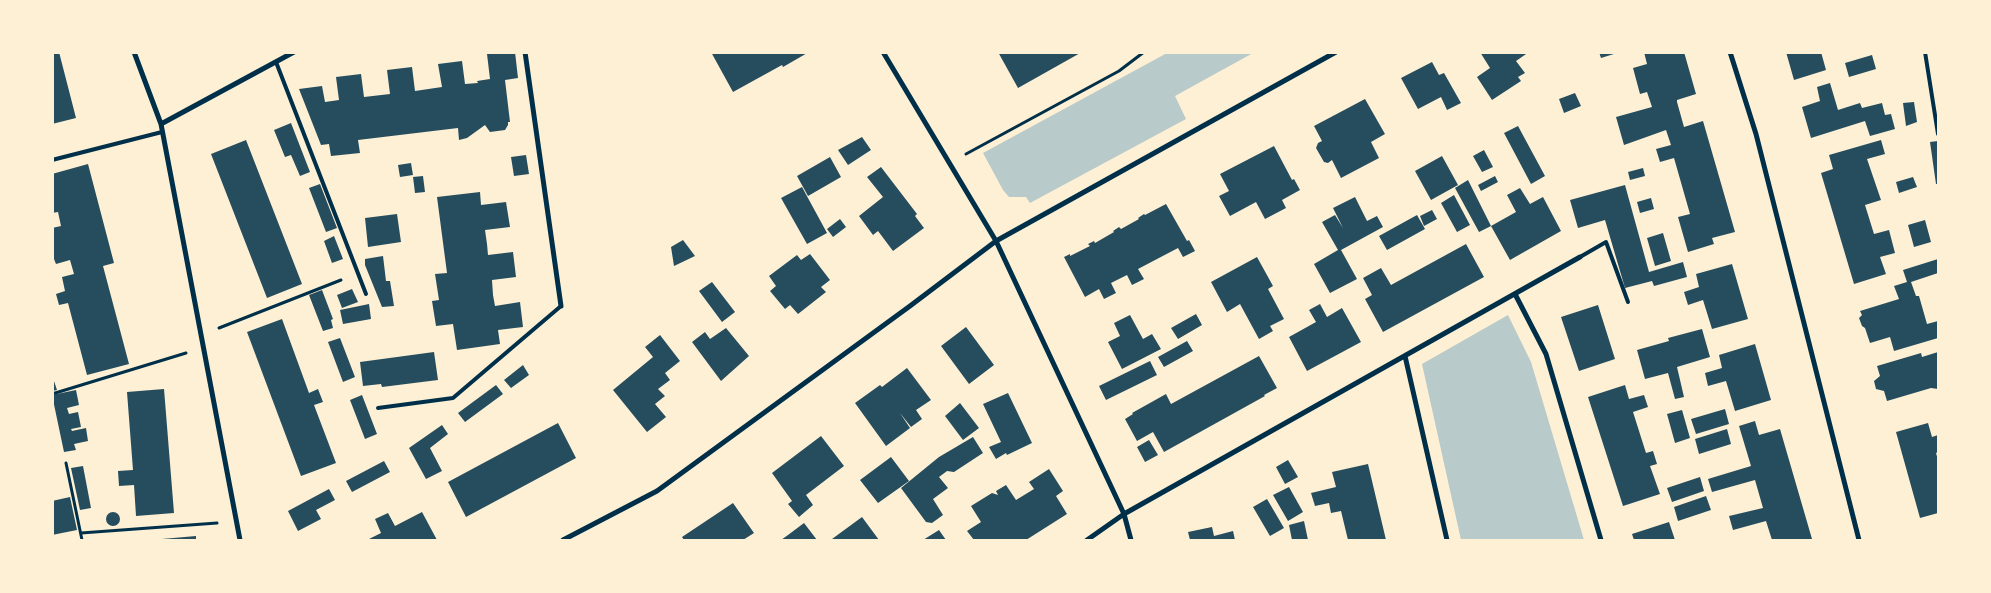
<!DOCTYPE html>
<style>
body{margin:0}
#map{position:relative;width:1991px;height:593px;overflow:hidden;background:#fdf0d5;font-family:Spectral,serif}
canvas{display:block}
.frame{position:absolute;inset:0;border:54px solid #fdf0d5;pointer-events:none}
</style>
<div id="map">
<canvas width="1991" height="593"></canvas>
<div class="frame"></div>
</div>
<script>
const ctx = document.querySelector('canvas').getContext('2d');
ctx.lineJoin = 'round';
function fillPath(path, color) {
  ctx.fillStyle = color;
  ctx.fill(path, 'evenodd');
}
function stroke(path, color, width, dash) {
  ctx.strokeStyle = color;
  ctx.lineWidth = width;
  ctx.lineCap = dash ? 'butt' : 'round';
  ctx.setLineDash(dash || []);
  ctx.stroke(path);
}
fillPath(new Path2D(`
 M 1167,53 L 1253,53 L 1175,96 L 1186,119 L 1030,203 L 1026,197 L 1009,197 L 1003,190 L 983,153 Z
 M 1508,315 L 1531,362 L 1584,540 L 1461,540 L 1422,364 Z`), '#b9caca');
fillPath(new Path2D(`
 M 52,52 L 59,52 L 76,118 L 52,124 Z
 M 497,52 L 515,52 L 518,78 L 505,80 L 510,122 L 508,122 L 508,125 L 505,130 L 490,132 L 485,125 L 467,138 L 459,140 L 458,128 L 358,140 L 360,153 L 331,156 L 329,144 L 321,145 L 299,89 L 322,86 L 325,102 L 339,100 L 336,77 L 361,74 L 364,97 L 390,94 L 387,70 L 412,67 L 415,91 L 442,87 L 438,64 L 462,61 L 465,84 L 478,83 L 477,81 L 490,79 L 487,54 Z
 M 711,52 L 809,52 L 783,67 L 782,65 L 733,92 Z
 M 998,52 L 1082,52 L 1018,88 Z
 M 1480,52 L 1529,52 L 1516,61 L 1525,73 L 1518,77 L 1521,81 L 1492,100 L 1477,77 L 1490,68 Z
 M 1599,52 L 1617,52 L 1617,53 L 1601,58 Z
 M 1644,52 L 1684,52 L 1696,94 L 1677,100 L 1677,102 L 1684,127 L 1703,121 L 1735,232 L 1712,238 L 1714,244 L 1688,252 L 1678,217 L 1690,214 L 1674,158 L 1660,162 L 1656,149 L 1671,145 L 1666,130 L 1624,145 L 1616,117 L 1652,107 L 1647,92 L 1640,94 L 1633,68 L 1647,64 Z
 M 1786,52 L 1821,52 L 1826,70 L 1794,80 Z
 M 1872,55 L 1876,69 L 1849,77 L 1845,63 Z
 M 1432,62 L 1439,75 L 1444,73 L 1461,103 L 1447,110 L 1441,97 L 1418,109 L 1401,78 Z
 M 1830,83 L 1838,110 L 1860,103 L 1862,108 L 1882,103 L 1885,115 L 1891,114 L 1895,129 L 1870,136 L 1865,121 L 1811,138 L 1802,107 L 1820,101 L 1817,87 Z
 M 1575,93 L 1581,106 L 1564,113 L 1559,99 Z
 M 1365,99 L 1385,134 L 1371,142 L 1379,158 L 1341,178 L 1332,160 L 1328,163 L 1324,162 L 1316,148 L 1318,143 L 1322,141 L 1314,126 Z
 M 1914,102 L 1917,122 L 1906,126 L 1903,103 Z
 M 291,123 L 310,172 L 300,176 L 291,155 L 285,157 L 274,130 Z
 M 1518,126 L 1545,176 L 1531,184 L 1504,133 Z
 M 862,137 L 871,150 L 848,165 L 838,150 Z
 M 246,140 L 302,284 L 267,298 L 211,154 Z
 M 1881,140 L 1885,154 L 1867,159 L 1881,200 L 1865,205 L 1874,234 L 1889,230 L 1895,253 L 1880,257 L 1886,274 L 1854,284 L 1821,173 L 1833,169 L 1829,155 Z
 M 1938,141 L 1938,184 L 1936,184 L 1930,142 Z
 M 1274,146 L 1292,180 L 1294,179 L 1300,190 L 1282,200 L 1286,208 L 1265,219 L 1256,202 L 1230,216 L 1219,196 L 1229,191 L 1220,174 Z
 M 1484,150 L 1493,167 L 1482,172 L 1473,156 Z
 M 526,155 L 529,174 L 514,176 L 511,157 Z
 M 1442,156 L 1458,185 L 1431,200 L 1415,171 Z
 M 830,157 L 841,177 L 808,196 L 797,176 Z
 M 411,163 L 413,175 L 400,177 L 398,165 Z
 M 88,164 L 114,263 L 103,266 L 129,364 L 87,375 L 68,303 L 59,305 L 56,294 L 65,291 L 62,277 L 74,274 L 70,260 L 56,264 L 52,254 L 52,228 L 61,226 L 58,212 L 52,213 L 52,200 L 54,199 L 52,174 Z
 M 881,167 L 917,214 L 915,216 L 924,228 L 893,251 L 878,231 L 873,235 L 859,216 L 883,197 L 867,177 Z
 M 1643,168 L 1645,176 L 1630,180 L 1628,172 Z
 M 423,176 L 425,192 L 415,193 L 413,177 Z
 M 1495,176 L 1498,182 L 1481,191 L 1478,185 Z
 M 1913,177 L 1917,187 L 1899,193 L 1896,182 Z
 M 1468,180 L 1491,226 L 1479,232 L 1455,188 Z
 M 320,184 L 337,228 L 326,232 L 309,188 Z
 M 1625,185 L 1649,272 L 1683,262 L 1687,277 L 1654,286 L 1652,281 L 1625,288 L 1605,220 L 1578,228 L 1570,200 Z
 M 802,187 L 827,233 L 807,244 L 781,198 Z
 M 1520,188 L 1530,204 L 1543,197 L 1561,231 L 1510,260 L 1491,226 L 1516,212 L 1507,195 Z
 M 480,192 L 481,205 L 506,202 L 510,227 L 485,230 L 487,244 L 488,255 L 513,252 L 516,277 L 492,280 L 493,295 L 495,306 L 520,302 L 523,327 L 498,330 L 500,344 L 457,350 L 453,324 L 436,326 L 432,301 L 439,300 L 435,274 L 447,273 L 437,197 Z
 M 1454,195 L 1470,225 L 1457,232 L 1441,203 Z
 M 1355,197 L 1367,221 L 1377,216 L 1383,227 L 1341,250 L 1357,279 L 1330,293 L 1314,264 L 1338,250 L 1322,222 L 1335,215 L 1343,228 L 1333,208 Z
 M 1651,198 L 1654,209 L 1640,213 L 1637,202 Z
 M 1166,204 L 1187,241 L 1189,240 L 1195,251 L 1183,257 L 1178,248 L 1138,269 L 1144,279 L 1132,285 L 1127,275 L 1111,283 L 1116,293 L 1104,299 L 1099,289 L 1085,297 L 1064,257 L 1070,254 L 1070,256 L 1090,246 L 1088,244 L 1094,241 L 1095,243 L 1114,232 L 1113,231 L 1119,227 L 1121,229 L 1139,219 L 1138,218 L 1144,214 L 1145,215 Z
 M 1432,210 L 1437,219 L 1424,226 L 1420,216 Z
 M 397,214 L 401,242 L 368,247 L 365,218 Z
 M 1417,215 L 1425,229 L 1387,250 L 1379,236 Z
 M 840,219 L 846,227 L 833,237 L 827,229 Z
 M 1925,220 L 1931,242 L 1914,247 L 1908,225 Z
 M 1663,233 L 1671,261 L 1655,266 L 1647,238 Z
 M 334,236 L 343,259 L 332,263 L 324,241 Z
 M 683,240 L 695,256 L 674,266 L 671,247 Z
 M 1466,244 L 1484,277 L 1383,332 L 1365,299 L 1372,295 L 1363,278 L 1381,268 L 1391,285 Z
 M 810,254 L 830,280 L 821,287 L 826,292 L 798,314 L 790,305 L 785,309 L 770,291 L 776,286 L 769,276 L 797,255 L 801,260 Z
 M 383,256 L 386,281 L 390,281 L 394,306 L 382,307 L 365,265 L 365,259 Z
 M 1257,257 L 1273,286 L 1268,289 L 1284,319 L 1270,326 L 1273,331 L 1259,339 L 1240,304 L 1227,312 L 1211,282 Z
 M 1938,259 L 1938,273 L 1911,282 L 1916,296 L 1919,296 L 1927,324 L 1938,321 L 1938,338 L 1894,351 L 1890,337 L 1870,343 L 1865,328 L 1862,326 L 1859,318 L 1862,315 L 1860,311 L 1899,299 L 1894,286 L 1907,282 L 1903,270 Z
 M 1732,264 L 1748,319 L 1712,329 L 1703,300 L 1688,305 L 1684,292 L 1699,287 L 1696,274 Z
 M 712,282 L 735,312 L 722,322 L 699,291 Z
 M 352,289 L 358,302 L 342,308 L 337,295 Z
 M 322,290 L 333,319 L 331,320 L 333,328 L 323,331 L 309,295 Z
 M 369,304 L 371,319 L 343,324 L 340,310 Z
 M 1320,304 L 1327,317 L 1342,308 L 1361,342 L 1307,371 L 1289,337 L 1316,322 L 1309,310 Z
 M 1598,305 L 1615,359 L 1579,371 L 1561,317 Z
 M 1196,314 L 1202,325 L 1178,339 L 1171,328 Z
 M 1130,315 L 1143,339 L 1152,334 L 1161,349 L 1122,369 L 1108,342 L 1120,336 L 1114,323 Z
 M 282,319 L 309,393 L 318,389 L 323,402 L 314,405 L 336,463 L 301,476 L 247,332 Z
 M 966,327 L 994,365 L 969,384 L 941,346 Z
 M 726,328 L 749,356 L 721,381 L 692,342 L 705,332 L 710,339 Z
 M 1702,329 L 1710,357 L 1677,367 L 1684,397 L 1675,399 L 1668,373 L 1645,379 L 1637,350 L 1669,341 L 1668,338 Z
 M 660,335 L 680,361 L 665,373 L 670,380 L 658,389 L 665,396 L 655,404 L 666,417 L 647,432 L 613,390 L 653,357 L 645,347 Z
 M 340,338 L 355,377 L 343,382 L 328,342 Z
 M 1187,341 L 1193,351 L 1164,367 L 1158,357 Z
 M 1755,344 L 1771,400 L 1735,411 L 1726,381 L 1708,386 L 1705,373 L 1722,368 L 1719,355 Z
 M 434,352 L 438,380 L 382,387 L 381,384 L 363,386 L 360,362 Z
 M 1938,352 L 1938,389 L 1931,388 L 1887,401 L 1884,391 L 1876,389 L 1874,381 L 1880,376 L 1877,366 L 1921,353 L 1922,357 Z
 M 1259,356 L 1277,388 L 1264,395 L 1265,396 L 1164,452 L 1153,432 L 1137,441 L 1125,419 L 1133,414 L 1132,413 L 1166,394 L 1171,404 Z
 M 1150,361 L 1157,375 L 1106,400 L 1099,386 Z
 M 523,365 L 529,375 L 511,388 L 504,380 Z
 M 907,368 L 931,400 L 916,410 L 922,419 L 911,427 L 900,413 L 910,428 L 886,446 L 855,403 L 880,385 L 882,387 Z
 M 52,375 L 57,390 L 52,391 Z
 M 496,385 L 503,394 L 465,422 L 458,413 Z
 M 1625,385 L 1629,399 L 1644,395 L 1648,407 L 1633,412 L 1646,453 L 1653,451 L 1657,464 L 1650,466 L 1660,494 L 1623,506 L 1588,397 Z
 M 164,389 L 174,513 L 136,516 L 134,485 L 119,486 L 118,471 L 133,470 L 127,392 Z
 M 76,390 L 79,405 L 67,408 L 69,414 L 78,412 L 81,427 L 71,429 L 72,431 L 86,428 L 88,441 L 74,444 L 76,450 L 64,452 L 52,395 Z
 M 1008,393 L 1032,443 L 1007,455 L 1006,453 L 996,459 L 989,447 L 1001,442 L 983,404 Z
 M 362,395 L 377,434 L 365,439 L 350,400 Z
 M 960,403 L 979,428 L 963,440 L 945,416 Z
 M 1725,409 L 1729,424 L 1696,434 L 1691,419 Z
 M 1682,410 L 1690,438 L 1675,443 L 1667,414 Z
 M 1755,421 L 1759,435 L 1780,429 L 1812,539 L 1772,540 L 1766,521 L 1733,530 L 1729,516 L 1763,508 L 1755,480 L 1712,492 L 1708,479 L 1751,466 L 1739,426 Z
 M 558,423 L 576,458 L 466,517 L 448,482 Z
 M 1928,423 L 1932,437 L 1938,435 L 1938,452 L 1936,453 L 1938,460 L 1938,513 L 1920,518 L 1896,432 Z
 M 442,425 L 448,434 L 430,448 L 442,471 L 426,479 L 409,448 Z
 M 1727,429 L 1731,444 L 1699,454 L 1695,439 Z
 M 821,436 L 844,466 L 806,495 L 813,505 L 799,517 L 788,504 L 792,501 L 772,473 Z
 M 973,437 L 983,453 L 954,472 L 947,471 L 939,477 L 948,488 L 933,499 L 943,515 L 932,523 L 926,522 L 901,488 L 939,457 Z
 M 1149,440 L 1158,455 L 1145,462 L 1137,447 Z
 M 891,457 L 909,481 L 878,503 L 860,480 Z
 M 1288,460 L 1298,477 L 1285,484 L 1276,467 Z
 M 384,461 L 390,472 L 352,492 L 346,481 Z
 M 1368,464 L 1386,540 L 1348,540 L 1341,511 L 1331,513 L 1329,503 L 1315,506 L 1311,493 L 1336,487 L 1332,472 Z
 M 83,466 L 91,508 L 80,510 L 71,468 Z
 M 1049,469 L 1063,491 L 1056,496 L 1067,514 L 1026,540 L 974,540 L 967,531 L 981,522 L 971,506 L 992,493 L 998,495 L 996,491 L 1006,485 L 1016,500 L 1034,489 L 1029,482 Z
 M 1700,477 L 1704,491 L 1672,502 L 1667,488 Z
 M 1289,487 L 1303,512 L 1288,521 L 1273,495 Z
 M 329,489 L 335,500 L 316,510 L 321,519 L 298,531 L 288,511 Z
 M 1706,496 L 1711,510 L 1678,521 L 1674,507 Z
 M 70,497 L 77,530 L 52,535 L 52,501 Z
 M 1267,499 L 1284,528 L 1270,536 L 1253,507 Z
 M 733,503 L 754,533 L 743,540 L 684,540 L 682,537 Z
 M106 519a7 7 0 1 1 14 0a7 7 0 1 1-14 0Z
 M 422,512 L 437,540 L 367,540 L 381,533 L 375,519 L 388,513 L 395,526 Z
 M 862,517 L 879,540 L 833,540 L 832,539 Z
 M 1304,521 L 1308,540 L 1292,540 L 1289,525 Z
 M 1669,522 L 1675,540 L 1634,540 L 1632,534 Z
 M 804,523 L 817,540 L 781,540 L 788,535 Z
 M 1212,527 L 1214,536 L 1233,531 L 1235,540 L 1190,540 L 1188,532 Z
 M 939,530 L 946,540 L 923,540 Z
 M 196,536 L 196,540 L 162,540 L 162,539 Z`), '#264d5e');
stroke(new Path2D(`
 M 966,154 L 1119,71 L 1144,52
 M 219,328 L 341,280
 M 52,394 L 186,353
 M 66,463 L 82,540
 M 81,533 L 217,523`), '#003049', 3);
stroke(new Path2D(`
 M 1925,52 L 1938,134
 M 276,62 L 366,294
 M 52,160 L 162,132
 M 1580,257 L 1606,242 L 1628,302
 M 378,408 L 453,398 L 561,306`), '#003049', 4);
stroke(new Path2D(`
 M 134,52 L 161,124 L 240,540
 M 525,52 L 561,306
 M 883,52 L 996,241 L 1124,514 L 1131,540
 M 1730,52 L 1756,134 L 1859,540
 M 161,124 L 294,52
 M 1515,294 L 1546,354 L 1601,540
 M 1405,356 L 1447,540
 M 563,540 L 657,491 L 910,306 L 996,241 L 1336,52
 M 1087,540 L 1124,514 L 1580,257`), '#003049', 5);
</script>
